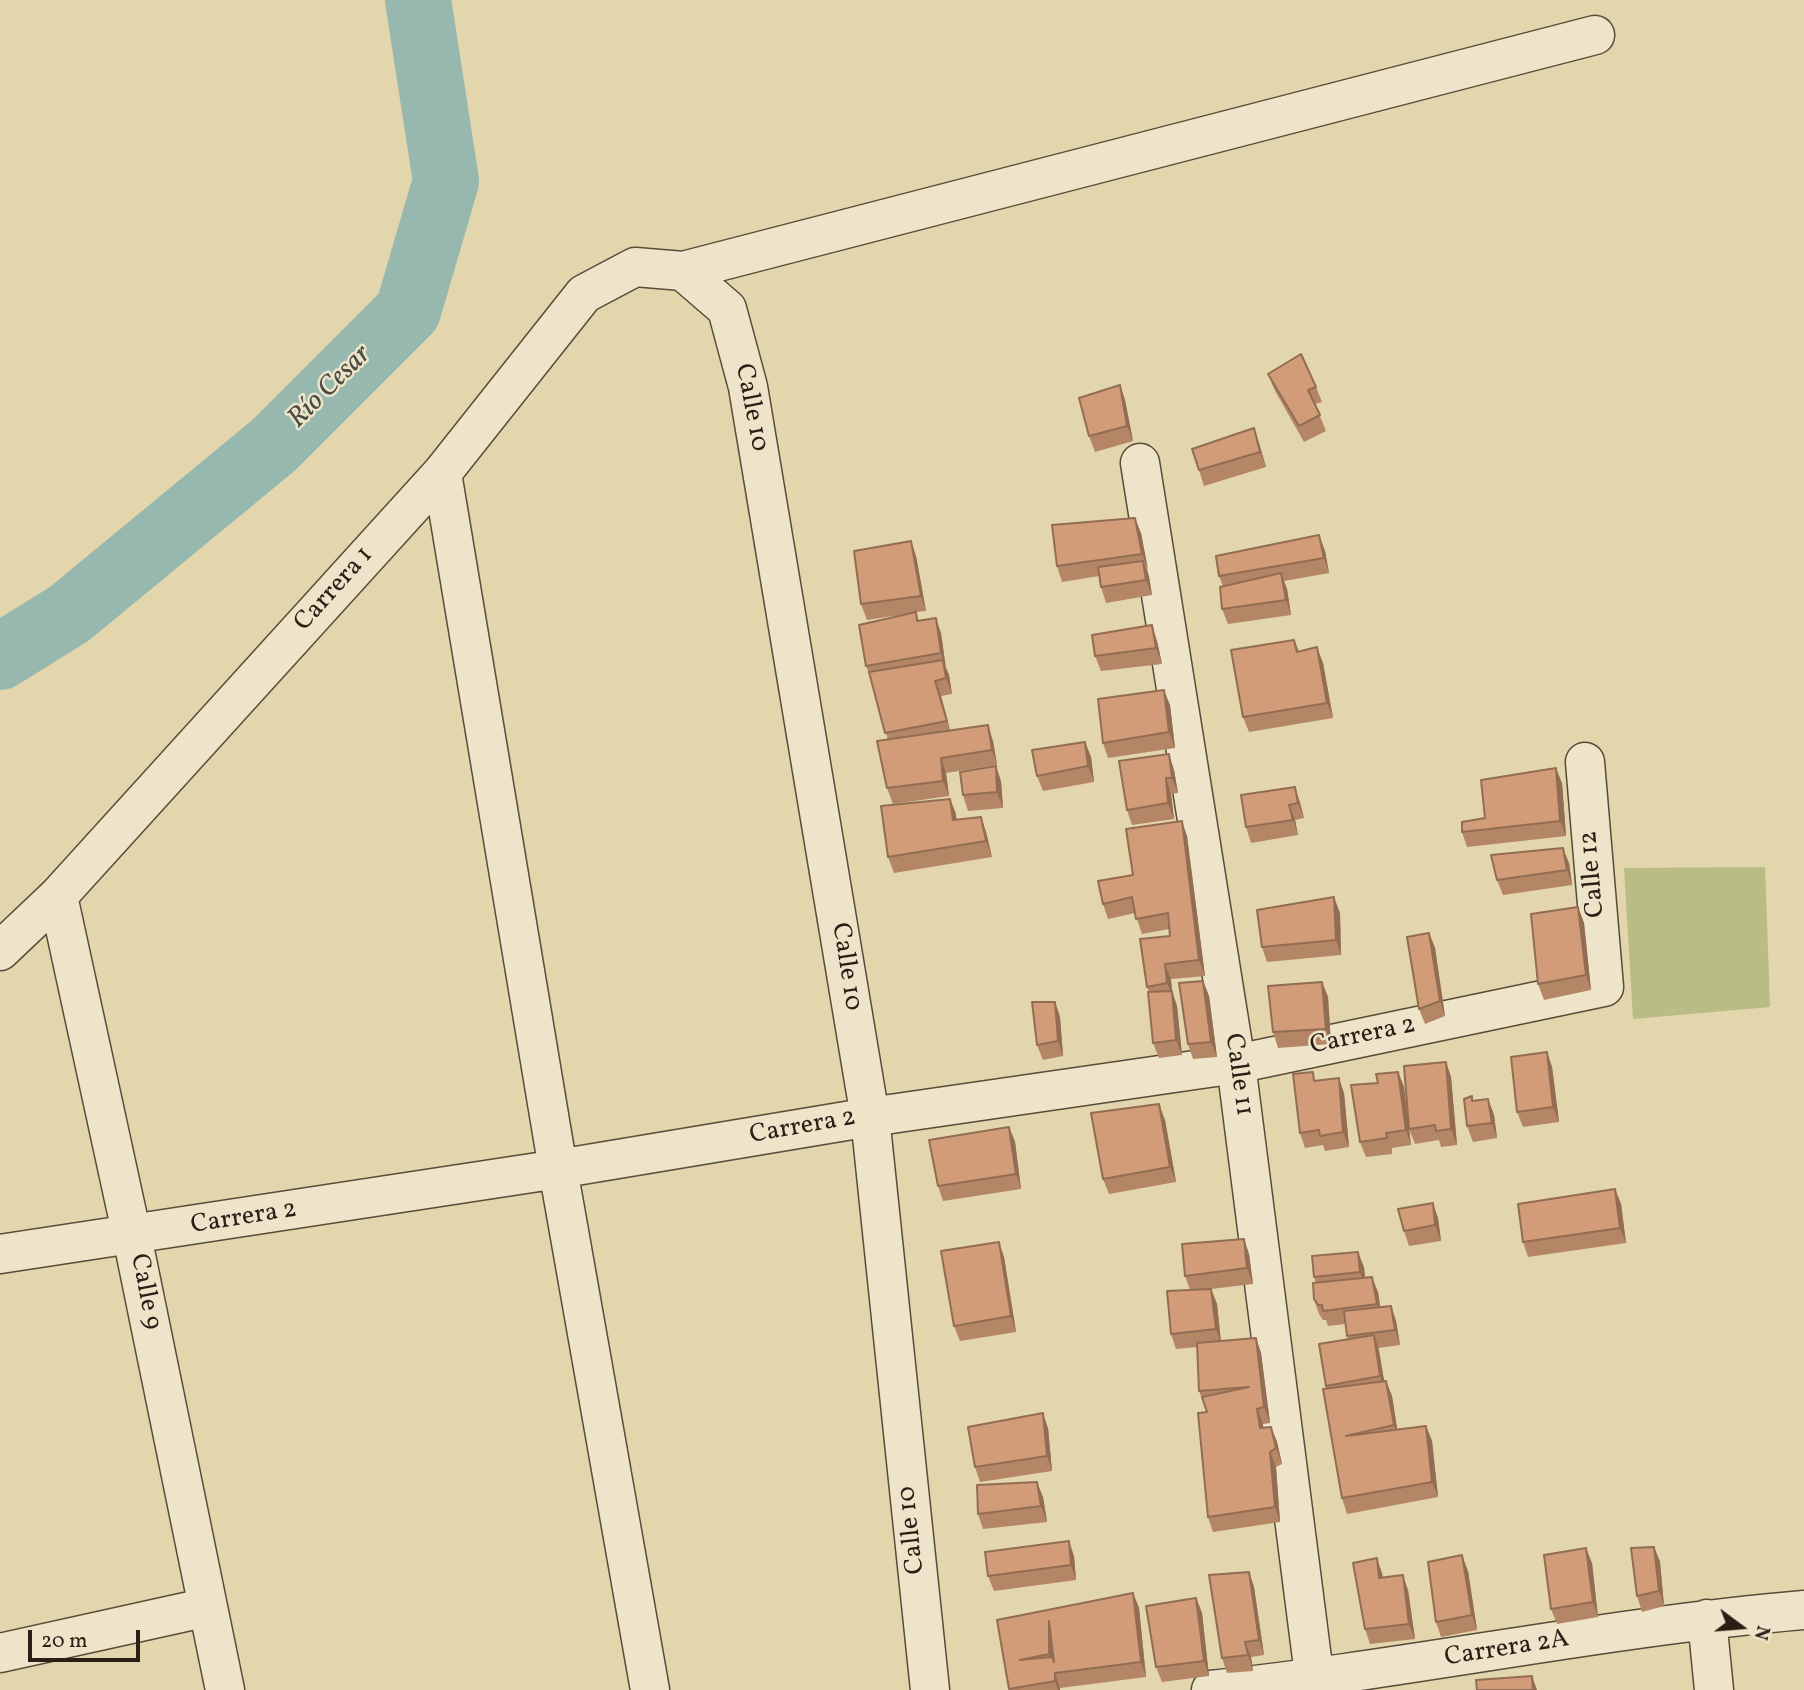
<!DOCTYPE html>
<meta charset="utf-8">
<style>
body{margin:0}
#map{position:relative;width:1804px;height:1690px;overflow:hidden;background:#e3d5ac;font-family:Vollkorn,serif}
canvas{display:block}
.north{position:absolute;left:1706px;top:1592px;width:70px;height:70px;-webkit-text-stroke:5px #ede4c9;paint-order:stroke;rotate:106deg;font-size:19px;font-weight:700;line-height:28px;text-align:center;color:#2a1e15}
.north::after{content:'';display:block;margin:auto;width:24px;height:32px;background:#2a1e15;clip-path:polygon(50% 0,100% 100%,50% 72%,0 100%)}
.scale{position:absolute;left:28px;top:1630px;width:112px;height:32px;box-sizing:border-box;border:4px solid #2a1e15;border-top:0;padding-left:9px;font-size:21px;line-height:24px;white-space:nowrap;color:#2a1e15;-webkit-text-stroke:5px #ede4c9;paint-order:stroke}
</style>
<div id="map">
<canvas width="1804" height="1690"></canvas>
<div class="north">N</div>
<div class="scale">20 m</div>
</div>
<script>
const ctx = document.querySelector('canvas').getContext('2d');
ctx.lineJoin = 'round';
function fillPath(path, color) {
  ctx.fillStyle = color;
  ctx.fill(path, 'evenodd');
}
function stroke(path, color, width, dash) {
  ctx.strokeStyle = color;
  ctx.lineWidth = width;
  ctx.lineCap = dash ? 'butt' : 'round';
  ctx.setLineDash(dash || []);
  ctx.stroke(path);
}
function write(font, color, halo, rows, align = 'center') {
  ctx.font = font + ' Vollkorn,serif';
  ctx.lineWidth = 5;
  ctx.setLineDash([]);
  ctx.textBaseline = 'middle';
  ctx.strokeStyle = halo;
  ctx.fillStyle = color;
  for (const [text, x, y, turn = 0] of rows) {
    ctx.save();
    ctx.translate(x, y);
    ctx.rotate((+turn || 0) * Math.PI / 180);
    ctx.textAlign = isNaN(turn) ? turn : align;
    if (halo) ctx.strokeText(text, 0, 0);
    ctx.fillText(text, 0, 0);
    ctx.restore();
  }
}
fillPath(new Path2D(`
 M 1765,867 L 1770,1007 L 1633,1019 L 1624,868 Z`), '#babc86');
stroke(new Path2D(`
 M 0,657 L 69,614 L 274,445 L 408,311 L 446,181 L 418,0`), '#96b8ae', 66);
const minor = new Path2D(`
 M 683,271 L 727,309 L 748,387 L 870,1117 L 930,1690
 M 1140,463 L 1236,1064 L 1316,1690
 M 442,473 L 558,1169 L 650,1690
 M 58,896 L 132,1236 L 225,1690
 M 0,951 L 58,896 L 442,473 L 584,294 L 635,267 L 683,271 L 1595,35
 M 0,1254 L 558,1169 L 870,1117 L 1236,1064 L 1604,987 L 1585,762
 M 1707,1619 L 1714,1690
 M 0,1653 L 208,1607
 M 1211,1690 C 1409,1669 1605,1627 1804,1610`);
stroke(minor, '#584c3b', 41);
stroke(minor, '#ede4c9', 38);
fillPath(new Path2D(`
 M 1268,374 L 1316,387 L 1322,402 L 1315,404 L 1326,431 L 1304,442 L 1274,389 Z
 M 1120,385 L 1125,400 L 1133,441 L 1095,452 L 1089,436 Z
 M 1254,428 L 1266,467 L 1204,486 L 1199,470 Z
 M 1141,533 L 1152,595 L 1106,603 L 1101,587 L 1099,576 L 1062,582 L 1057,566 Z
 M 1325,551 L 1329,573 L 1284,581 L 1287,589 L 1291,615 L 1228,624 L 1222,609 L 1223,586 L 1219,576 Z
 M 916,556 L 926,611 L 916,612 L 919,621 L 941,633 L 946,669 L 949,675 L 952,694 L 941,696 L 950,731 L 993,741 L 997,765 L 946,773 L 949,796 L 893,804 L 887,788 L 888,740 L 871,679 L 866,666 L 912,613 L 867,620 L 861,604 Z
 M 1294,640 L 1299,651 L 1323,663 L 1333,718 L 1249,732 L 1243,717 Z
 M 1157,641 L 1162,664 L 1101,671 L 1095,656 Z
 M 1170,705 L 1175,748 L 1108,758 L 1103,743 Z
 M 1085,742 L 1091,757 L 1094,782 L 1043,791 L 1037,776 Z
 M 1174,770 L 1178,793 L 1171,794 L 1174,819 L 1132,825 L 1127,810 Z
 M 1001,781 L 1003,808 L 968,811 L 963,795 Z
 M 1562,783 L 1566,836 L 1467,847 L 1462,832 Z
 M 1295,787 L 1300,803 L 1304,818 L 1295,820 L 1298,835 L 1251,843 L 1246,827 Z
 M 950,799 L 956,814 L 956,820 L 981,817 L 986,832 L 992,857 L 894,873 L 888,857 Z
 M 1187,836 L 1205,976 L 1171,979 L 1172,991 L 1177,1006 L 1182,1055 L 1159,1058 L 1153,1043 L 1149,992 L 1147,987 L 1170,936 L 1169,929 L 1142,934 L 1135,913 L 1108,919 L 1103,904 L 1133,875 Z
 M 1569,863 L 1572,885 L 1503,895 L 1497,880 Z
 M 1578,907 L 1584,923 L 1591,990 L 1544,1000 L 1538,984 Z
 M 1340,913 L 1341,955 L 1267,962 L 1262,947 Z
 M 1429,933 L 1435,948 L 1445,1016 L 1425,1024 L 1419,1009 Z
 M 1203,981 L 1209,996 L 1217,1057 L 1193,1059 L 1188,1044 Z
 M 1322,982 L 1328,997 L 1331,1044 L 1278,1048 L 1273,1032 Z
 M 1055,1002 L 1060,1017 L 1063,1056 L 1043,1060 L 1037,1045 Z
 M 1547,1052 L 1552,1067 L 1559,1122 L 1523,1127 L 1517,1112 Z
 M 1446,1062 L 1451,1077 L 1457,1145 L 1441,1147 L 1439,1140 L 1415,1144 L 1409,1129 Z
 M 1398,1072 L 1404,1087 L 1411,1145 L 1392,1148 L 1392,1154 L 1366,1157 L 1360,1142 L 1378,1083 Z
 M 1316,1080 L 1344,1093 L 1349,1147 L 1325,1151 L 1323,1145 L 1305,1148 L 1300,1133 Z
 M 1488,1099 L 1494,1115 L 1497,1138 L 1473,1142 L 1467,1126 L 1474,1100 Z
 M 1165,1120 L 1176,1182 L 1109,1194 L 1103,1179 Z
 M 1009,1127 L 1015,1142 L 1021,1189 L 943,1201 L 938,1186 Z
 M 1615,1189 L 1621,1204 L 1626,1243 L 1528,1257 L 1523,1242 Z
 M 1438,1218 L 1441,1241 L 1409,1246 L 1404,1231 Z
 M 1244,1239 L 1249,1254 L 1253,1284 L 1211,1289 L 1217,1304 L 1221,1341 L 1256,1338 L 1261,1353 L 1270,1423 L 1263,1424 L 1263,1428 L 1271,1427 L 1277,1442 L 1282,1464 L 1276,1467 L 1280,1522 L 1213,1532 L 1208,1517 L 1207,1412 L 1199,1391 L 1197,1347 L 1176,1349 L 1171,1334 L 1190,1290 L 1185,1276 Z
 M 1004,1257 L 1016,1332 L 960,1341 L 954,1326 Z
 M 1364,1267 L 1365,1278 L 1378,1292 L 1380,1307 L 1391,1306 L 1396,1321 L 1400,1345 L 1378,1348 L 1384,1381 L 1386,1381 L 1392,1396 L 1397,1429 L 1426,1426 L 1432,1441 L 1438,1497 L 1347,1514 L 1342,1498 L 1326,1386 L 1348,1339 L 1345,1324 L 1328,1326 L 1326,1320 L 1323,1320 L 1319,1314 L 1314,1299 L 1316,1283 L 1314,1277 Z
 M 1048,1428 L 1052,1471 L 980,1482 L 975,1467 Z
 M 1043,1497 L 1047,1522 L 983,1529 L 978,1514 Z
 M 1654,1547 L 1660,1562 L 1664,1606 L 1642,1612 L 1637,1596 Z
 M 1074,1556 L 1076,1580 L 994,1591 L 988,1576 Z
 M 1592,1563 L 1598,1617 L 1557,1624 L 1551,1609 Z
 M 1468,1571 L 1477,1630 L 1441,1637 L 1436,1622 Z
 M 1249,1572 L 1254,1587 L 1264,1655 L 1251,1657 L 1253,1671 L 1227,1673 L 1222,1658 Z
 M 1382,1573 L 1383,1577 L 1408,1590 L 1415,1639 L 1370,1644 L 1365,1629 Z
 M 1133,1593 L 1139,1608 L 1146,1677 L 1060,1688 L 1060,1690 L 1009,1690 L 997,1620 Z
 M 1196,1598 L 1202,1613 L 1209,1676 L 1162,1682 L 1156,1667 Z`), '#b48666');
fillPath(new Path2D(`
 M 1120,385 L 1125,400 L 1133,441 L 1127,426 Z
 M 1254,428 L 1259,443 L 1266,467 L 1260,452 Z
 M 1135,518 L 1141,533 L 1148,569 L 1142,554 Z
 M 1319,535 L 1325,551 L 1329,573 L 1324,558 Z
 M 911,541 L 916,556 L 926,611 L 921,596 Z
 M 1143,561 L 1149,576 L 1152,595 L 1146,580 Z
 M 1281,573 L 1287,589 L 1291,615 L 1286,600 Z
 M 936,618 L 941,633 L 946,669 L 941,653 Z
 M 1152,625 L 1157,641 L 1162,664 L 1156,648 Z
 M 1317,647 L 1323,663 L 1333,718 L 1327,703 Z
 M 943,660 L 949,675 L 952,694 L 946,678 Z
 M 935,681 L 941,696 L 952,737 L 947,721 Z
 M 1164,690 L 1170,705 L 1175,748 L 1169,732 Z
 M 988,725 L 993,741 L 997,765 L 992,750 Z
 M 1085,742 L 1091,757 L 1094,782 L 1088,766 Z
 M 1169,754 L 1174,770 L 1178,793 L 1172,778 Z
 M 941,758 L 946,773 L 949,796 L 943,781 Z
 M 996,766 L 1001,781 L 1003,808 L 997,792 Z
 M 1556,768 L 1562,783 L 1566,836 L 1560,821 Z
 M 1166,778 L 1171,794 L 1174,819 L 1168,803 Z
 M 1295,787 L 1300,803 L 1304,818 L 1298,803 Z
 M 950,799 L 956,814 L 958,836 L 953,820 Z
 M 1289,805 L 1295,820 L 1298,835 L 1293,820 Z
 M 981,817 L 986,832 L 992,857 L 986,841 Z
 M 1182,821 L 1187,836 L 1205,976 L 1199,960 Z
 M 1563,848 L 1569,863 L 1572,885 L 1567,870 Z
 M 1334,897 L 1340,913 L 1341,955 L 1336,940 Z
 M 1578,907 L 1584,923 L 1591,990 L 1586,975 Z
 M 1429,933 L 1435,948 L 1445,1016 L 1440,1001 Z
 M 1165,964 L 1171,979 L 1172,991 L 1177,1006 L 1182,1055 L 1176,1040 L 1173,998 L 1167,983 Z
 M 1203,981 L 1209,996 L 1217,1057 L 1211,1042 Z
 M 1322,982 L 1328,997 L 1331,1044 L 1326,1029 Z
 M 1055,1002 L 1060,1017 L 1063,1056 L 1058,1041 Z
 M 1547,1052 L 1552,1067 L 1559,1122 L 1553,1107 Z
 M 1446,1062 L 1451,1077 L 1457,1145 L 1451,1129 Z
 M 1398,1072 L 1404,1087 L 1411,1145 L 1406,1130 Z
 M 1339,1078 L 1344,1093 L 1349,1147 L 1343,1132 Z
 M 1488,1099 L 1494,1115 L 1497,1138 L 1492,1123 Z
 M 1159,1104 L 1165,1120 L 1176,1182 L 1170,1167 Z
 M 1009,1127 L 1015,1142 L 1021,1189 L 1016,1174 Z
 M 1615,1189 L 1621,1204 L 1626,1243 L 1620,1228 Z
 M 1433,1203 L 1438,1218 L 1441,1241 L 1435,1225 Z
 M 1244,1239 L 1249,1254 L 1253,1284 L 1247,1268 Z
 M 999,1242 L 1004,1257 L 1016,1332 L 1011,1316 Z
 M 1358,1252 L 1364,1267 L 1366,1287 L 1360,1272 Z
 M 1372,1277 L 1378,1292 L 1382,1319 L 1377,1304 Z
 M 1211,1289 L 1217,1304 L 1221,1344 L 1216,1329 Z
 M 1391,1306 L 1396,1321 L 1400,1345 L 1395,1330 Z
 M 1374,1335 L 1379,1350 L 1386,1392 L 1380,1376 Z
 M 1256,1338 L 1261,1353 L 1270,1423 L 1264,1407 Z
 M 1386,1381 L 1392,1396 L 1399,1440 L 1394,1425 Z
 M 1257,1409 L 1263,1424 L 1266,1444 L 1260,1428 Z
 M 1043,1413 L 1048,1428 L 1052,1471 L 1047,1456 Z
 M 1426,1426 L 1432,1441 L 1438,1497 L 1432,1482 Z
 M 1271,1427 L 1277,1442 L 1282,1464 L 1276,1448 Z
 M 1270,1452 L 1276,1467 L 1280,1522 L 1275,1507 Z
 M 1037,1482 L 1043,1497 L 1047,1522 L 1041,1506 Z
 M 1069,1541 L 1074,1556 L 1076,1580 L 1071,1565 Z
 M 1654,1547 L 1660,1562 L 1664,1606 L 1659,1591 Z
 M 1586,1548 L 1592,1563 L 1598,1617 L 1593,1602 Z
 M 1462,1555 L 1468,1571 L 1477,1630 L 1472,1615 Z
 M 1377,1558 L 1382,1573 L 1385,1593 L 1379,1578 Z
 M 1249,1572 L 1254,1587 L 1264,1655 L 1259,1640 Z
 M 1403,1575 L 1408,1590 L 1415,1639 L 1409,1624 Z
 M 1133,1593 L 1139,1608 L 1146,1677 L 1141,1662 Z
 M 1196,1598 L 1202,1613 L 1209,1676 L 1204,1661 Z
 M 1049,1621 L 1055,1669 L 1049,1654 Z
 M 1245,1642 L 1251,1657 L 1253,1671 L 1248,1655 Z
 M 1055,1673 L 1060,1688 L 1060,1690 L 1058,1690 L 1055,1681 Z
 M 1532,1676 L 1537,1690 L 1533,1690 Z`), '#926d53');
const building = new Path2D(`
 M 1301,354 L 1316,387 L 1308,390 L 1320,415 L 1299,426 L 1268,374 Z
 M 1120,385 L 1127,426 L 1089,436 L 1079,398 Z
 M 1254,428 L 1260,452 L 1199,470 L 1192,449 Z
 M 1135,518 L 1142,554 L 1057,566 L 1052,525 Z
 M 1319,535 L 1324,558 L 1219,576 L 1216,556 Z
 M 911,541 L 921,596 L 861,604 L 854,551 Z
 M 1143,561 L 1146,580 L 1101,587 L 1098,567 Z
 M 1281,573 L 1286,600 L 1222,609 L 1220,587 Z
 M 916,612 L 917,621 L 936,618 L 941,653 L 866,666 L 859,625 Z
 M 1152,625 L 1156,648 L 1095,656 L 1092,635 Z
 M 1294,640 L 1297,652 L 1317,647 L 1327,703 L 1243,717 L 1231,650 Z
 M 943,660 L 946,678 L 935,681 L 947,721 L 885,733 L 869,672 Z
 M 1164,690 L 1169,732 L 1103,743 L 1098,699 Z
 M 988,725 L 992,750 L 941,758 L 943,781 L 887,788 L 877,741 Z
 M 1085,742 L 1088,766 L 1037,776 L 1032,750 Z
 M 1169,754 L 1172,778 L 1166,778 L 1168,803 L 1127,810 L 1119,761 Z
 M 996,766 L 997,792 L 963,795 L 960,772 Z
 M 1556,768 L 1560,821 L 1462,832 L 1462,822 L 1485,818 L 1481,780 Z
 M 1295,787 L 1298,803 L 1289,805 L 1293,820 L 1246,827 L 1241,795 Z
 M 950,799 L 953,820 L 981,817 L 986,841 L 888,857 L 881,806 Z
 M 1182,821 L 1199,960 L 1165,964 L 1167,983 L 1147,987 L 1140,939 L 1170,936 L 1168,913 L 1136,919 L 1132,897 L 1103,904 L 1098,881 L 1133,875 L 1126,829 Z
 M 1563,848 L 1567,870 L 1497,880 L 1491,855 Z
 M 1334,897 L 1336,940 L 1262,947 L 1257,910 Z
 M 1578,907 L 1586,975 L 1538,984 L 1531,914 Z
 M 1429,933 L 1440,1001 L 1419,1009 L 1407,937 Z
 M 1203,981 L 1211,1042 L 1188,1044 L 1179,983 Z
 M 1322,982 L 1326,1029 L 1273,1032 L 1268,986 Z
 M 1172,991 L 1176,1040 L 1153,1043 L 1148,992 Z
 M 1032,1002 L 1055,1002 L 1058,1041 L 1037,1045 Z
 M 1547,1052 L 1553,1107 L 1517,1112 L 1511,1057 Z
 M 1446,1062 L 1451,1129 L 1436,1131 L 1435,1125 L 1409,1129 L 1404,1066 Z
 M 1313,1072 L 1314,1081 L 1339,1078 L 1343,1132 L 1320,1136 L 1319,1130 L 1300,1133 L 1293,1074 Z
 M 1398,1072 L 1406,1130 L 1386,1133 L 1387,1138 L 1360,1142 L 1351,1085 L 1378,1083 L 1376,1074 Z
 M 1472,1096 L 1472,1101 L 1488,1099 L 1492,1123 L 1467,1126 L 1464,1099 Z
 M 1159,1104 L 1170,1167 L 1103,1179 L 1091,1113 Z
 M 1009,1127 L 1016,1174 L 938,1186 L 929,1140 Z
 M 1615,1189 L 1620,1228 L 1523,1242 L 1518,1204 Z
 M 1433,1203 L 1435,1225 L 1404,1231 L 1398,1209 Z
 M 1244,1239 L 1247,1268 L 1185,1276 L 1182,1244 Z
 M 999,1242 L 1011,1316 L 954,1326 L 941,1251 Z
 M 1358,1252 L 1360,1272 L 1314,1277 L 1312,1256 Z
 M 1372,1277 L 1377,1304 L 1323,1311 L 1322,1305 L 1318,1305 L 1314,1299 L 1313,1283 Z
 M 1211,1289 L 1216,1329 L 1171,1334 L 1167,1291 Z
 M 1391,1306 L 1395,1330 L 1347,1336 L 1344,1311 Z
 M 1374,1335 L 1380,1376 L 1326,1386 L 1319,1344 Z
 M 1256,1338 L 1264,1407 L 1257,1409 L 1260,1428 L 1271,1427 L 1276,1448 L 1270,1452 L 1275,1507 L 1208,1517 L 1198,1413 L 1207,1412 L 1202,1397 L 1249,1387 L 1199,1391 L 1197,1343 Z
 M 1386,1381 L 1394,1425 L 1346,1436 L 1426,1426 L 1432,1482 L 1342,1498 L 1323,1389 Z
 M 1043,1413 L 1047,1456 L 975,1467 L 968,1427 Z
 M 1037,1482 L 1041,1506 L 978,1514 L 977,1485 Z
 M 1069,1541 L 1071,1565 L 988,1576 L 985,1552 Z
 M 1654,1547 L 1659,1591 L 1637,1596 L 1631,1548 Z
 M 1586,1548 L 1593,1602 L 1551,1609 L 1544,1555 Z
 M 1462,1555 L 1472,1615 L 1436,1622 L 1428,1562 Z
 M 1377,1558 L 1379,1578 L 1403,1575 L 1409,1624 L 1365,1629 L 1353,1563 Z
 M 1249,1572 L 1259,1640 L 1245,1642 L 1248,1655 L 1222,1658 L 1209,1575 Z
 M 1133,1593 L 1141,1662 L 1055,1673 L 1055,1681 L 1009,1689 L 997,1620 ZM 1049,1621 L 1054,1662 L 1052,1657 L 1020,1660 L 1049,1654 Z
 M 1196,1598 L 1204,1661 L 1156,1667 L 1146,1606 Z
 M 1532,1676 L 1533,1690 L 1477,1690 L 1476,1680 Z`);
fillPath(building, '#d19c77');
stroke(building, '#926d53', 2);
write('26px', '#2a1e15', '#ede4c9', [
 ["Calle 10",750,408,79],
 ["Carrera 1",335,590,-48],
 ["Calle 12",1594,874,-95],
 ["Calle 10",845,967,81],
 ["Carrera 2",1363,1037,-12],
 ["Calle 11",1237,1075,82],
 ["Carrera 2",803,1128,-10],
 ["Carrera 2",244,1219,-9],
 ["Calle 9",144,1292,79],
 ["Calle 10",913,1530,-96],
 ["Carrera 2A",1507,1650,-9]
]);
write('italic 28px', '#4a4c43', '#ede4c9', [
 ["Río Cesar",331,388,-45]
]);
</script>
